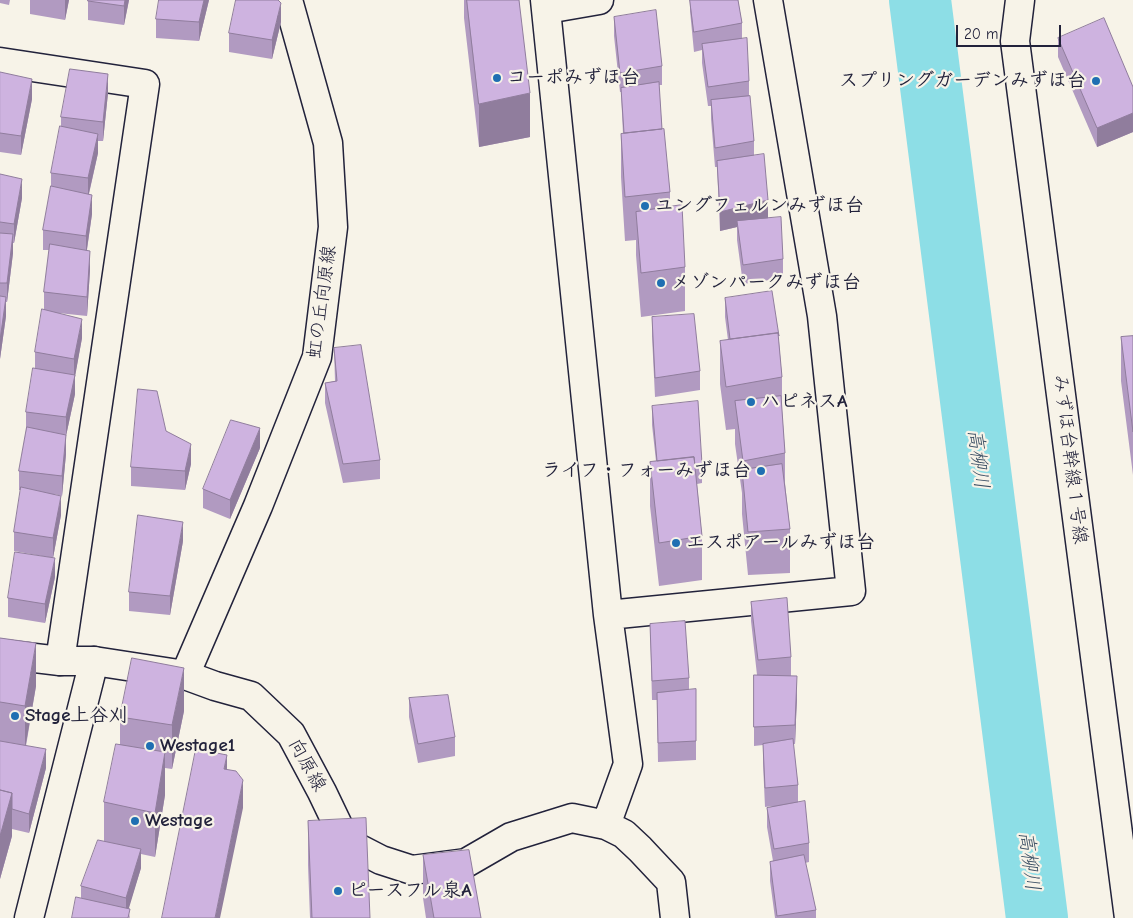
<!DOCTYPE html>
<meta charset="utf-8">
<style>
body{margin:0}
#map{position:relative;width:1133px;height:918px;overflow:hidden;background:#f7f3e8;font-family:"Comic Neue",sans-serif}
canvas{display:block}
.scale{position:absolute;left:956px;top:25px;width:105px;height:22px;box-sizing:border-box;border:2px solid #22223b;border-top:0;padding-left:6px;font-size:15px;line-height:18px;white-space:nowrap;color:#22223b;-webkit-text-stroke:4px #f7f3e8;paint-order:stroke}
</style>
<div id="map">
<canvas width="1133" height="918"></canvas>
<div class="scale">20 m</div>
</div>
<script>
const ctx = document.querySelector('canvas').getContext('2d');
ctx.lineJoin = 'round';
function stroke(path, color, width, dash) {
  ctx.strokeStyle = color;
  ctx.lineWidth = width;
  ctx.lineCap = dash ? 'butt' : 'round';
  ctx.setLineDash(dash || []);
  ctx.stroke(path);
}
function fillPath(path, color) {
  ctx.fillStyle = color;
  ctx.fill(path, 'evenodd');
}
function write(font, color, halo, rows, align = 'center') {
  ctx.font = font + ' "Comic Neue","Klee One",sans-serif';
  ctx.lineWidth = 4.5;
  ctx.setLineDash([]);
  ctx.textBaseline = 'middle';
  ctx.strokeStyle = halo;
  ctx.fillStyle = color;
  for (const [text, x, y, turn = 0] of rows) {
    ctx.save();
    ctx.translate(x, y);
    ctx.rotate((+turn || 0) * Math.PI / 180);
    ctx.textAlign = isNaN(turn) ? turn : align;
    if (halo) ctx.strokeText(text, 0, 0);
    ctx.fillText(text, 0, 0);
    ctx.restore();
  }
}
stroke(new Path2D(`
 M 920,0 L 1037,918`), '#8ddee6', 62);
const street = new Path2D(`
 M 545,0 L 608,615 L 628,764 L 606,825
 M 547,9 L 599,0
 M 0,62 L 145,84 L 60,661
 M 608,615 L 851,591 L 822,316 L 768,0
 M 185,675 L 258,506 L 317,357 L 333,227 L 328,143 L 288,0
 M 29,918 L 94,661 L 185,675 L 215,686 L 251,696 L 291,734 L 322,792 L 346,842 L 381,860 L 412,870 L 466,863 L 511,837 L 572,818 L 606,825 L 624,834 L 640,849 L 671,882 L 675,918`);
const secondary = new Path2D(`
 M 1020,0 L 1015,41 L 1129,918
 M 0,654 L 60,661 L 94,661`);
stroke(street, '#22223b', 31);
stroke(secondary, '#22223b', 31);
stroke(street, '#f7f3e8', 28);
stroke(secondary, '#f7f3e8', 28);
fillPath(new Path2D(`
 M 0,0 L 10,0 L 9,5 L 0,3 Z
 M 30,0 L 69,0 L 65,20 L 30,14 Z
 M 88,0 L 129,0 L 124,25 L 88,20 Z
 M 209,0 L 199,41 L 156,38 L 156,19 Z
 M 464,0 L 519,0 L 530,137 L 479,147 L 464,18 Z
 M 690,0 L 738,0 L 742,23 L 742,38 L 749,81 L 749,96 L 754,141 L 754,156 L 768,218 L 783,259 L 783,278 L 743,284 L 737,240 L 737,227 L 720,231 L 717,167 L 715,167 L 711,119 L 711,106 L 708,106 L 702,63 L 702,50 L 694,52 L 690,11 Z
 M 614,17 L 662,66 L 662,85 L 659,85 L 662,129 L 670,192 L 670,207 L 685,267 L 685,311 L 641,317 L 636,255 L 636,240 L 625,241 L 621,177 L 621,134 L 623,134 L 621,92 L 620,92 L 614,36 Z
 M 281,22 L 272,59 L 229,52 L 229,33 Z
 M 1058,38 L 1133,87 L 1133,132 L 1097,147 L 1058,57 Z
 M 0,72 L 32,99 L 21,155 L 0,152 Z
 M 108,93 L 103,141 L 98,141 L 98,153 L 89,194 L 92,214 L 87,250 L 90,270 L 87,316 L 58,313 L 82,338 L 75,375 L 75,394 L 66,436 L 66,454 L 62,496 L 54,494 L 61,515 L 53,558 L 14,551 L 14,532 L 21,490 L 19,490 L 19,471 L 26,431 L 26,412 L 35,368 L 35,352 L 44,310 L 44,292 L 49,250 L 43,250 L 43,230 L 51,186 L 51,173 L 61,127 L 61,117 Z
 M 0,174 L 22,198 L 14,243 L 13,243 L 13,253 L 7,302 L 6,302 L 6,316 L 0,359 Z
 M 725,298 L 779,342 L 782,377 L 782,409 L 785,453 L 785,483 L 790,529 L 790,573 L 748,575 L 742,514 L 742,493 L 735,444 L 735,429 L 726,430 L 720,384 L 720,341 L 728,340 L 725,317 Z
 M 652,317 L 700,371 L 700,390 L 655,397 L 652,336 Z
 M 1133,336 L 1133,475 L 1121,381 L 1121,337 Z
 M 334,348 L 380,460 L 380,479 L 343,483 L 325,403 L 325,383 L 335,381 Z
 M 652,406 L 702,464 L 702,483 L 697,484 L 702,536 L 702,580 L 659,586 L 650,506 L 650,462 L 656,461 L 652,425 Z
 M 166,431 L 191,464 L 185,490 L 131,486 L 131,467 Z
 M 260,448 L 230,519 L 203,508 L 203,489 Z
 M 183,541 L 170,615 L 129,611 L 129,592 Z
 M 55,577 L 45,623 L 8,617 L 8,598 Z
 M 751,602 L 791,657 L 791,676 L 797,695 L 795,744 L 793,744 L 798,785 L 798,802 L 809,843 L 809,862 L 805,863 L 816,910 L 816,918 L 775,918 L 770,881 L 770,862 L 773,861 L 767,827 L 767,808 L 773,806 L 765,807 L 763,763 L 763,745 L 754,746 L 754,675 L 757,675 L 751,621 Z
 M 650,624 L 689,678 L 689,690 L 696,689 L 696,760 L 658,762 L 657,700 L 652,700 Z
 M 0,638 L 36,686 L 26,746 L 46,768 L 29,833 L 12,829 L 12,836 L 0,879 Z
 M 409,698 L 455,737 L 455,756 L 418,763 L 409,717 Z
 M 184,711 L 172,769 L 165,768 L 165,795 L 155,857 L 141,854 L 141,868 L 128,909 L 130,918 L 81,898 L 81,886 L 104,841 L 104,802 L 120,745 L 120,717 Z
 M 308,821 L 370,918 L 310,918 L 308,865 Z
 M 423,855 L 481,918 L 426,918 L 423,898 Z`), '#b19ac1');
fillPath(new Path2D(`
 M 65,0 L 69,0 L 65,20 Z
 M 125,0 L 129,0 L 124,25 L 124,6 Z
 M 204,0 L 209,0 L 199,41 L 199,22 Z
 M 281,3 L 281,22 L 272,59 L 272,40 Z
 M 108,74 L 108,93 L 103,141 L 103,122 Z
 M 32,79 L 32,99 L 21,155 L 21,136 Z
 M 530,93 L 530,137 L 479,147 L 479,104 Z
 M 1133,113 L 1133,132 L 1097,147 L 1097,128 Z
 M 98,134 L 98,153 L 88,197 L 88,178 Z
 M 22,179 L 22,198 L 14,243 L 14,224 Z
 M 92,195 L 92,214 L 86,255 L 86,236 Z
 M 768,200 L 768,220 L 737,221 L 737,227 L 720,231 L 720,212 Z
 M 13,234 L 13,253 L 7,302 L 7,283 Z
 M 90,251 L 90,270 L 87,316 L 87,297 Z
 M 6,297 L 6,316 L 0,359 L 0,340 Z
 M 82,319 L 82,338 L 75,377 L 75,375 L 75,394 L 66,436 L 66,417 L 74,378 L 74,359 Z
 M 260,428 L 260,448 L 230,519 L 230,500 Z
 M 66,435 L 66,454 L 62,496 L 62,476 Z
 M 191,444 L 191,464 L 185,490 L 185,471 Z
 M 61,496 L 61,515 L 53,558 L 53,538 Z
 M 183,522 L 183,541 L 170,615 L 170,596 Z
 M 55,558 L 55,577 L 45,623 L 45,604 Z
 M 36,643 L 36,686 L 25,749 L 25,706 Z
 M 184,668 L 184,711 L 172,769 L 172,725 Z
 M 797,676 L 797,695 L 795,744 L 795,725 Z
 M 46,749 L 46,768 L 29,833 L 29,814 Z
 M 165,752 L 165,795 L 155,857 L 155,813 Z
 M 227,755 L 227,782 L 224,769 Z
 M 243,780 L 243,808 L 220,918 L 215,918 Z
 M 12,793 L 12,836 L 0,879 L 0,836 Z
 M 141,849 L 141,868 L 126,918 L 126,898 Z`), '#907d9d');
const building = new Path2D(`
 M 88,0 L 125,0 L 124,6 L 88,1 Z
 M 159,0 L 204,0 L 199,22 L 156,19 Z
 M 236,0 L 278,0 L 281,3 L 272,40 L 229,33 Z
 M 467,0 L 519,0 L 530,93 L 479,104 Z
 M 690,0 L 738,0 L 742,23 L 694,32 Z
 M 656,10 L 662,66 L 620,73 L 614,17 Z
 M 1104,18 L 1133,87 L 1133,113 L 1097,128 L 1058,38 Z
 M 747,38 L 749,81 L 708,87 L 702,44 Z
 M 70,69 L 108,74 L 103,122 L 61,117 Z
 M 0,72 L 32,79 L 21,136 L 0,133 Z
 M 659,82 L 662,129 L 624,133 L 621,88 Z
 M 750,96 L 754,141 L 715,148 L 711,100 Z
 M 60,126 L 98,134 L 88,178 L 51,173 Z
 M 664,129 L 670,192 L 625,197 L 621,134 Z
 M 764,154 L 768,200 L 720,212 L 717,161 Z
 M 0,174 L 22,179 L 14,224 L 0,222 Z
 M 51,186 L 92,195 L 86,236 L 43,230 Z
 M 682,205 L 685,267 L 641,273 L 636,212 Z
 M 781,217 L 783,259 L 743,265 L 737,221 Z
 M 0,233 L 13,234 L 7,283 L 0,283 Z
 M 50,244 L 90,251 L 87,297 L 44,292 Z
 M 772,291 L 779,336 L 778,333 L 730,339 L 725,298 Z
 M 0,296 L 6,297 L 0,340 Z
 M 42,309 L 82,319 L 74,359 L 35,352 Z
 M 694,314 L 700,371 L 655,378 L 652,317 Z
 M 778,333 L 782,377 L 726,387 L 720,341 Z
 M 1133,336 L 1133,432 L 1121,337 Z
 M 361,345 L 380,460 L 343,464 L 325,383 L 337,381 L 334,348 Z
 M 33,368 L 75,375 L 66,417 L 26,412 Z
 M 138,389 L 157,391 L 166,431 L 191,444 L 185,471 L 131,467 Z
 M 781,396 L 785,453 L 743,461 L 735,401 Z
 M 698,401 L 702,464 L 695,465 L 694,457 L 657,461 L 652,406 Z
 M 231,420 L 260,428 L 230,500 L 203,489 Z
 M 27,427 L 66,435 L 62,476 L 19,471 Z
 M 694,457 L 702,536 L 659,543 L 650,462 Z
 M 782,464 L 790,529 L 748,532 L 742,470 Z
 M 21,487 L 61,496 L 53,538 L 14,532 Z
 M 138,515 L 183,522 L 170,596 L 129,592 Z
 M 15,552 L 55,558 L 45,604 L 8,598 Z
 M 787,598 L 791,657 L 758,660 L 751,602 Z
 M 685,621 L 689,678 L 652,681 L 650,624 Z
 M 0,638 L 36,643 L 25,706 L 0,702 Z
 M 132,658 L 184,668 L 172,725 L 120,717 Z
 M 754,675 L 797,676 L 795,725 L 754,727 Z
 M 696,689 L 696,741 L 658,743 L 657,693 Z
 M 448,695 L 455,737 L 418,744 L 409,698 Z
 M 793,739 L 798,785 L 765,788 L 763,744 Z
 M 0,741 L 46,749 L 29,814 L 12,809 L 12,793 L 0,790 Z
 M 116,744 L 165,752 L 155,813 L 104,802 Z
 M 196,749 L 227,755 L 224,769 L 236,771 L 243,780 L 215,918 L 162,918 Z
 M 0,790 L 12,793 L 0,836 Z
 M 805,801 L 809,843 L 774,849 L 767,808 Z
 M 366,818 L 370,918 L 312,918 L 308,821 Z
 M 98,840 L 141,849 L 126,898 L 81,886 Z
 M 469,850 L 481,918 L 434,918 L 423,855 Z
 M 804,855 L 816,910 L 777,916 L 770,862 Z
 M 76,897 L 130,909 L 128,918 L 72,918 Z`);
fillPath(building, '#ceb3e0');
stroke(building, '#907d9d', 1);
for (const [x, y, r, color] of [
 [497,78,5,"#1f6fb2"],
 [1096,81,5,"#1f6fb2"],
 [645,206,5,"#1f6fb2"],
 [661,283,5,"#1f6fb2"],
 [751,402,5,"#1f6fb2"],
 [761,471,5,"#1f6fb2"],
 [676,543,5,"#1f6fb2"],
 [15,716,5,"#1f6fb2"],
 [150,746,5,"#1f6fb2"],
 [135,821,5,"#1f6fb2"],
 [338,891,5,"#1f6fb2"]
]) {
  const dot = new Path2D();
  dot.arc(x, y, r, 0, 2 * Math.PI);
  ctx.fillStyle = color;
  ctx.fill(dot);
  stroke(dot, '#f7f3e8', 2);
}
write('bold 19px', '#22223b', '#f7f3e8', [
 ["コーポみずほ台",507,78],
 ["スプリングガーデンみずほ台",1086,81,"right"],
 ["ユングフェルンみずほ台",655,206],
 ["メゾンパークみずほ台",671,283],
 ["ハピネスA",761,402],
 ["ライフ・フォーみずほ台",751,471,"right"],
 ["エスポアールみずほ台",686,543],
 ["Stage上谷刈",25,716],
 ["Westage1",160,746],
 ["Westage",145,821],
 ["ピースフル泉A",348,891]
], 'left');
write('19px', '#22223b', '#f7f3e8', [
 ["虹の丘向原線",322,302,-82],
 ["みずほ台幹線１号線",1070,459,83],
 ["向原線",307,765,61]
]);
write('italic 20px', '#3d5166', '#f7f3e8', [
 ["高柳川",978,459,83],
 ["高柳川",1029,861,83]
]);
</script>
